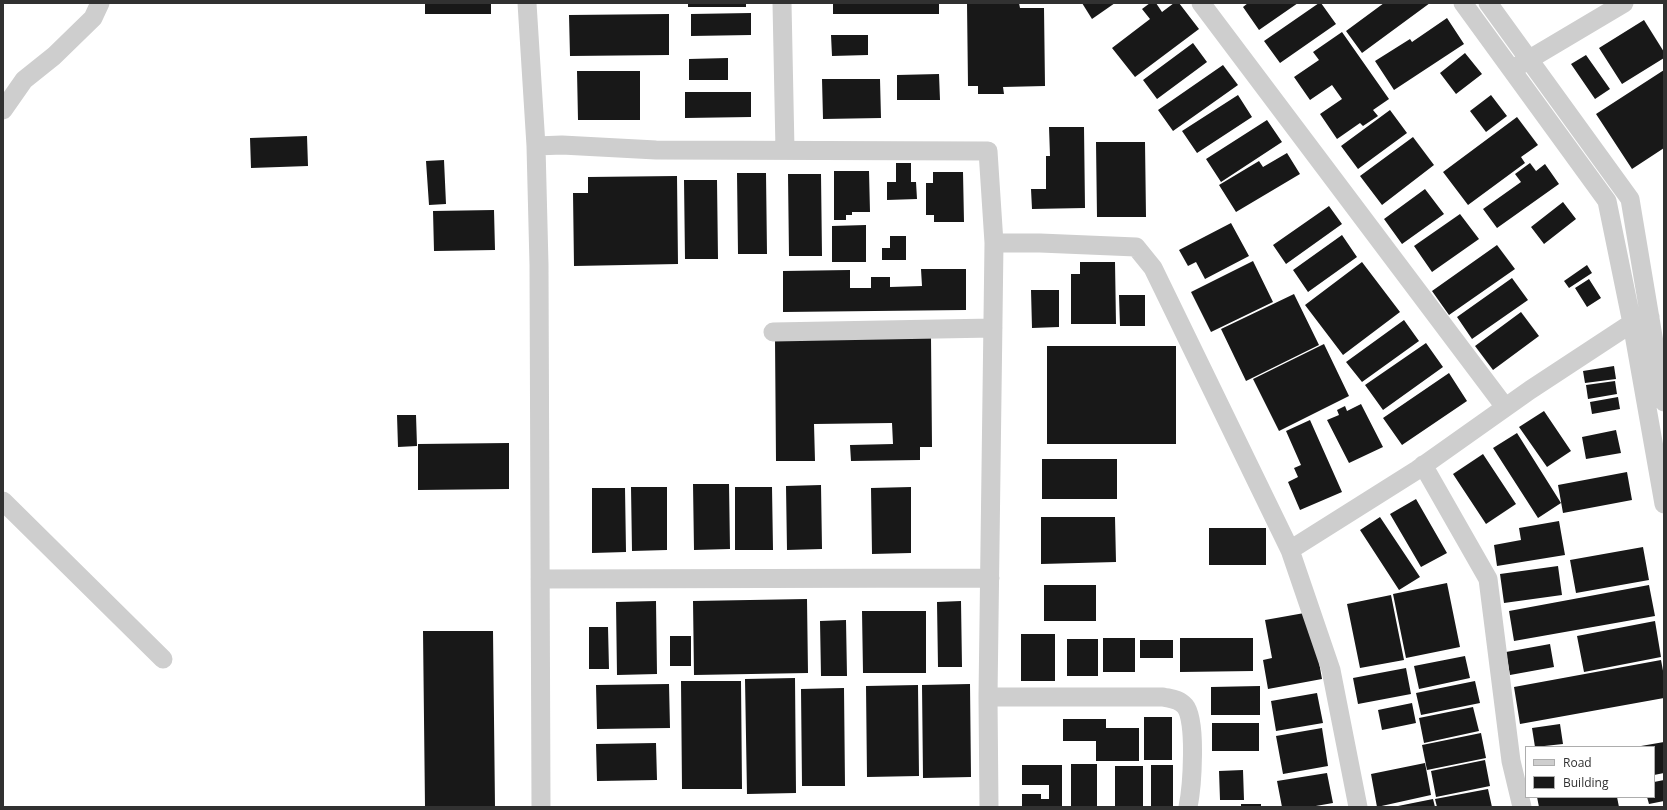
<!DOCTYPE html>
<style>
body{margin:0}
#map{position:relative;width:1667px;height:810px;overflow:hidden;background:#fff;font-family:"Open Sans",sans-serif}
canvas{display:block}
.frame{position:absolute;inset:0;border:4px solid #313131;pointer-events:none}
.legend{position:absolute;left:1525px;top:746px;width:130px;height:52px;box-sizing:border-box;background:#fff;border:1px solid #adadad;margin:0;padding:5px 7px;list-style:none;font-size:12px;color:#313131}
.legend li{display:flex;align-items:center;gap:8px;height:20px}
.legend b{width:20px;border:1px solid #adadad}
</style>
<div id="map">
<canvas width="1667" height="810"></canvas>
<div class="frame"></div>
<ul class="legend">
<li><b style="height:5px;background:#cecece"></b>Road</li>
<li><b style="height:11px;background:#181818"></b>Building</li>
</ul>
</div>
<script>
const ctx = document.querySelector('canvas').getContext('2d');
ctx.lineJoin = 'round';
function fillPath(path, color) {
  ctx.fillStyle = color;
  ctx.fill(path, 'evenodd');
}
function stroke(path, color, width, dash) {
  ctx.strokeStyle = color;
  ctx.lineWidth = width;
  ctx.lineCap = dash ? 'butt' : 'round';
  ctx.setLineDash(dash || []);
  ctx.stroke(path);
}
fillPath(new Path2D(`
 M 425,3 L 491,3 L 491,14 L 425,14 Z
 M 688,3 L 746,3 L 746,7 L 688,7 Z
 M 833,3 L 939,3 L 939,14 L 833,14 Z
 M 967,3 L 1019,3 L 1020,8 L 1044,8 L 1045,86 L 1003,87 L 1004,94 L 978,94 L 978,86 L 968,86 Z
 M 1082,3 L 1115,3 L 1092,19 Z
 M 1150,3 L 1156,3 L 1162,12 L 1174,3 L 1179,3 L 1199,29 L 1135,77 L 1112,48 L 1150,19 L 1142,9 Z
 M 1248,3 L 1298,3 L 1259,30 L 1243,7 Z
 M 1319,3 L 1321,3 L 1336,24 L 1280,63 L 1264,41 Z
 M 1384,3 L 1430,3 L 1362,53 L 1346,31 Z
 M 751,13 L 751,35 L 691,36 L 691,14 Z
 M 669,14 L 669,55 L 570,56 L 569,15 Z
 M 1447,18 L 1464,44 L 1394,90 L 1375,61 L 1410,39 L 1412,42 Z
 M 1644,20 L 1664,52 L 1664,58 L 1622,84 L 1599,48 Z
 M 1342,32 L 1389,99 L 1373,110 L 1378,116 L 1363,126 L 1360,123 L 1337,139 L 1320,114 L 1342,99 L 1332,85 L 1310,100 L 1294,77 L 1319,60 L 1313,52 Z
 M 831,35 L 868,35 L 868,55 L 832,56 Z
 M 1193,43 L 1207,62 L 1157,99 L 1143,80 Z
 M 1465,53 L 1482,74 L 1456,94 L 1440,73 Z
 M 1586,55 L 1610,89 L 1595,99 L 1571,64 Z
 M 728,58 L 728,80 L 689,80 L 689,59 Z
 M 1223,65 L 1238,85 L 1173,131 L 1158,110 Z
 M 1664,70 L 1664,148 L 1632,169 L 1596,114 Z
 M 577,71 L 640,71 L 640,120 L 578,120 Z
 M 939,74 L 940,100 L 897,100 L 897,75 Z
 M 822,79 L 880,79 L 881,118 L 823,119 Z
 M 685,92 L 751,92 L 751,117 L 685,118 Z
 M 1238,95 L 1252,117 L 1197,153 L 1182,131 Z
 M 1491,95 L 1507,116 L 1486,132 L 1470,111 Z
 M 1390,110 L 1407,133 L 1358,169 L 1341,146 Z
 M 1517,117 L 1538,145 L 1521,157 L 1525,163 L 1468,205 L 1443,172 Z
 M 1267,120 L 1282,142 L 1221,182 L 1206,159 Z
 M 1049,127 L 1084,127 L 1085,208 L 1032,209 L 1031,189 L 1046,189 L 1046,156 L 1050,156 Z
 M 307,136 L 308,166 L 251,168 L 250,138 Z
 M 1413,137 L 1434,165 L 1382,205 L 1360,176 Z
 M 1096,142 L 1145,142 L 1146,217 L 1097,217 Z
 M 1287,153 L 1300,174 L 1236,212 L 1219,185 L 1259,161 L 1263,167 Z
 M 444,160 L 446,204 L 429,205 L 426,161 Z
 M 896,163 L 911,163 L 911,182 L 916,182 L 917,199 L 887,200 L 887,182 L 896,182 Z
 M 1530,163 L 1536,171 L 1545,164 L 1559,184 L 1497,228 L 1483,209 L 1521,182 L 1515,174 Z
 M 834,171 L 869,171 L 870,212 L 852,212 L 852,215 L 846,215 L 846,220 L 834,220 Z
 M 933,172 L 963,172 L 964,222 L 934,222 L 934,215 L 926,215 L 926,183 L 933,183 Z
 M 737,173 L 766,173 L 767,254 L 738,254 Z
 M 788,174 L 821,174 L 822,256 L 789,256 Z
 M 677,176 L 678,264 L 574,266 L 573,193 L 588,193 L 588,177 Z
 M 684,180 L 717,180 L 718,259 L 685,259 Z
 M 1425,189 L 1444,214 L 1402,244 L 1384,219 Z
 M 1563,202 L 1576,219 L 1544,244 L 1531,227 Z
 M 1329,206 L 1342,224 L 1286,264 L 1273,245 Z
 M 494,210 L 495,250 L 434,251 L 433,211 Z
 M 1460,214 L 1479,239 L 1432,272 L 1414,246 Z
 M 1231,223 L 1249,256 L 1205,279 L 1196,262 L 1188,266 L 1179,250 Z
 M 866,225 L 866,262 L 832,262 L 832,226 Z
 M 1342,235 L 1357,257 L 1308,292 L 1293,270 Z
 M 890,236 L 906,236 L 906,260 L 882,260 L 882,248 L 890,248 Z
 M 1497,245 L 1515,269 L 1449,315 L 1432,291 Z
 M 1253,261 L 1273,302 L 1211,332 L 1191,292 Z
 M 1080,262 L 1115,262 L 1116,324 L 1071,324 L 1071,274 L 1080,274 Z
 M 1362,262 L 1400,312 L 1343,355 L 1305,305 Z
 M 1587,265 L 1592,273 L 1569,288 L 1564,281 Z
 M 921,269 L 966,269 L 966,310 L 783,312 L 783,271 L 850,270 L 850,288 L 871,288 L 871,277 L 890,277 L 890,287 L 922,286 Z
 M 1512,278 L 1528,300 L 1472,339 L 1457,317 Z
 M 1589,279 L 1601,298 L 1587,307 L 1575,288 Z
 M 1031,290 L 1059,290 L 1059,327 L 1032,328 Z
 M 1294,294 L 1319,345 L 1246,381 L 1221,329 Z
 M 1119,295 L 1145,295 L 1145,326 L 1120,326 Z
 M 1521,312 L 1539,336 L 1493,370 L 1475,346 Z
 M 1404,320 L 1419,341 L 1362,382 L 1346,362 Z
 M 931,337 L 932,447 L 920,447 L 920,460 L 851,461 L 850,445 L 893,444 L 892,423 L 814,424 L 815,461 L 776,461 L 775,339 Z
 M 1426,343 L 1443,367 L 1383,410 L 1365,385 Z
 M 1324,344 L 1349,396 L 1279,431 L 1253,379 Z
 M 1047,346 L 1176,346 L 1176,444 L 1047,444 Z
 M 1614,366 L 1616,379 L 1585,383 L 1583,371 Z
 M 1449,373 L 1467,401 L 1402,445 L 1383,418 Z
 M 1615,381 L 1617,394 L 1588,399 L 1586,385 Z
 M 1618,397 L 1620,409 L 1592,414 L 1590,402 Z
 M 1361,404 L 1383,447 L 1349,463 L 1327,420 L 1339,415 L 1337,410 L 1345,406 L 1347,411 Z
 M 1544,411 L 1571,451 L 1547,467 L 1519,427 Z
 M 397,415 L 416,415 L 417,446 L 398,447 Z
 M 1310,420 L 1342,492 L 1300,510 L 1288,482 L 1298,477 L 1294,468 L 1301,465 L 1286,431 Z
 M 1616,430 L 1621,453 L 1586,459 L 1582,437 Z
 M 1517,433 L 1561,503 L 1538,518 L 1493,448 Z
 M 509,443 L 509,489 L 418,490 L 418,444 Z
 M 1483,454 L 1516,504 L 1486,524 L 1453,474 Z
 M 1042,459 L 1117,459 L 1117,499 L 1042,499 Z
 M 1627,472 L 1632,500 L 1563,513 L 1558,485 Z
 M 693,484 L 729,484 L 730,549 L 694,550 Z
 M 821,485 L 822,549 L 787,550 L 786,486 Z
 M 631,487 L 667,487 L 667,550 L 632,551 Z
 M 735,487 L 772,487 L 773,550 L 735,550 Z
 M 911,487 L 911,553 L 872,554 L 871,488 Z
 M 592,488 L 625,488 L 626,552 L 592,553 Z
 M 1416,499 L 1447,553 L 1421,567 L 1390,514 Z
 M 1041,517 L 1115,517 L 1116,562 L 1041,564 Z
 M 1380,517 L 1420,577 L 1399,590 L 1360,530 Z
 M 1559,521 L 1565,555 L 1497,566 L 1494,545 L 1521,540 L 1519,528 Z
 M 1209,528 L 1266,528 L 1266,565 L 1209,565 Z
 M 1643,547 L 1649,580 L 1576,593 L 1570,560 Z
 M 1558,566 L 1562,595 L 1504,603 L 1500,574 Z
 M 1447,583 L 1460,647 L 1406,658 L 1393,594 Z
 M 1044,585 L 1096,585 L 1096,621 L 1044,621 Z
 M 1649,585 L 1655,616 L 1514,641 L 1509,611 Z
 M 1391,595 L 1404,660 L 1360,668 L 1347,604 Z
 M 807,599 L 808,673 L 694,675 L 693,601 Z
 M 656,601 L 657,674 L 617,675 L 616,602 Z
 M 961,601 L 962,667 L 938,667 L 937,602 Z
 M 862,611 L 926,611 L 926,673 L 863,673 Z
 M 1310,612 L 1322,679 L 1268,689 L 1263,660 L 1272,658 L 1265,620 Z
 M 846,620 L 847,676 L 821,676 L 820,621 Z
 M 1655,621 L 1661,657 L 1584,672 L 1577,636 Z
 M 589,627 L 608,627 L 609,669 L 589,669 Z
 M 423,631 L 493,631 L 495,807 L 425,807 Z
 M 1021,634 L 1055,634 L 1055,681 L 1021,681 Z
 M 670,636 L 691,636 L 691,666 L 670,666 Z
 M 1103,638 L 1135,638 L 1135,672 L 1103,672 Z
 M 1180,638 L 1253,638 L 1253,671 L 1180,672 Z
 M 1067,639 L 1098,639 L 1098,676 L 1067,676 Z
 M 1140,640 L 1173,640 L 1173,658 L 1140,658 Z
 M 1550,644 L 1554,667 L 1510,675 L 1506,652 Z
 M 1465,656 L 1470,678 L 1419,689 L 1414,666 Z
 M 1661,660 L 1664,676 L 1664,698 L 1520,724 L 1514,687 Z
 M 1406,668 L 1411,694 L 1358,704 L 1353,678 Z
 M 795,678 L 796,793 L 747,794 L 745,679 Z
 M 681,681 L 741,681 L 742,789 L 682,789 Z
 M 1475,681 L 1480,703 L 1421,715 L 1416,693 Z
 M 669,684 L 670,728 L 597,729 L 596,685 Z
 M 970,684 L 971,777 L 923,778 L 922,685 Z
 M 918,685 L 919,776 L 867,777 L 866,686 Z
 M 1260,686 L 1260,715 L 1211,715 L 1211,687 Z
 M 844,688 L 845,786 L 802,786 L 801,689 Z
 M 1317,693 L 1323,723 L 1276,731 L 1271,701 Z
 M 1412,703 L 1416,723 L 1382,730 L 1378,710 Z
 M 1473,707 L 1479,731 L 1424,743 L 1419,718 Z
 M 1144,717 L 1172,717 L 1172,760 L 1144,760 Z
 M 1063,719 L 1106,719 L 1106,728 L 1139,728 L 1139,761 L 1096,761 L 1096,741 L 1063,741 Z
 M 1212,723 L 1259,723 L 1259,751 L 1212,751 Z
 M 1560,724 L 1563,744 L 1535,747 L 1532,728 Z
 M 1322,728 L 1328,766 L 1283,774 L 1276,736 Z
 M 1481,733 L 1486,758 L 1427,770 L 1422,745 Z
 M 1664,742 L 1664,773 L 1654,775 L 1654,747 L 1641,746 Z
 M 656,743 L 657,780 L 597,781 L 596,744 Z
 M 1485,760 L 1490,786 L 1436,797 L 1431,771 Z
 M 1425,763 L 1431,795 L 1377,807 L 1371,774 Z
 M 1071,764 L 1097,764 L 1097,806 L 1071,806 Z
 M 1022,765 L 1062,765 L 1062,807 L 1022,807 L 1022,794 L 1041,794 L 1041,799 L 1049,799 L 1049,785 L 1022,785 Z
 M 1151,765 L 1173,765 L 1173,806 L 1151,806 Z
 M 1115,766 L 1143,766 L 1143,807 L 1115,807 Z
 M 1243,770 L 1244,800 L 1220,800 L 1219,771 Z
 M 1327,773 L 1333,803 L 1310,807 L 1282,807 L 1277,781 Z
 M 1664,780 L 1664,801 L 1649,804 L 1647,797 L 1654,797 L 1654,782 Z
 M 1488,789 L 1492,807 L 1437,807 L 1435,799 Z
 M 1537,797 L 1617,797 L 1619,807 L 1539,807 Z
 M 1433,799 L 1435,807 L 1398,807 L 1398,806 Z
 M 1241,804 L 1261,804 L 1261,807 L 1241,807 Z`), '#181818');
stroke(new Path2D(`
 M 527,3 L 536,146 L 539,265 L 541,807
 M 782,3 L 785,150
 M 1201,3 L 1505,407
 M 1463,3 L 1607,201 L 1632,323 L 1664,504
 M 1488,3 L 1630,199 L 1664,402
 M 1518,66 L 1624,3
 M 3,110 L 24,80 L 54,56 L 93,18 L 100,3
 M 536,146 L 562,145 L 656,150 L 988,151 L 994,243 L 1040,243 L 1136,247 L 1153,268 L 1290,550 L 1417,470 L 1530,390 L 1632,323 L 1650,317
 M 773,332 L 993,328
 M 1423,465 L 1488,579 L 1511,761 L 1522,807
 M 3,501 L 163,659
 M 1290,550 L 1331,670 L 1358,807
 M 540,579 L 990,578
 M 988,697 L 1163,697 C 1172,699 1179,699 1185,706 C 1197,720 1192,788 1188,807
 M 989,807 L 988,697 L 994,243`), '#cecece', 19);
</script>
